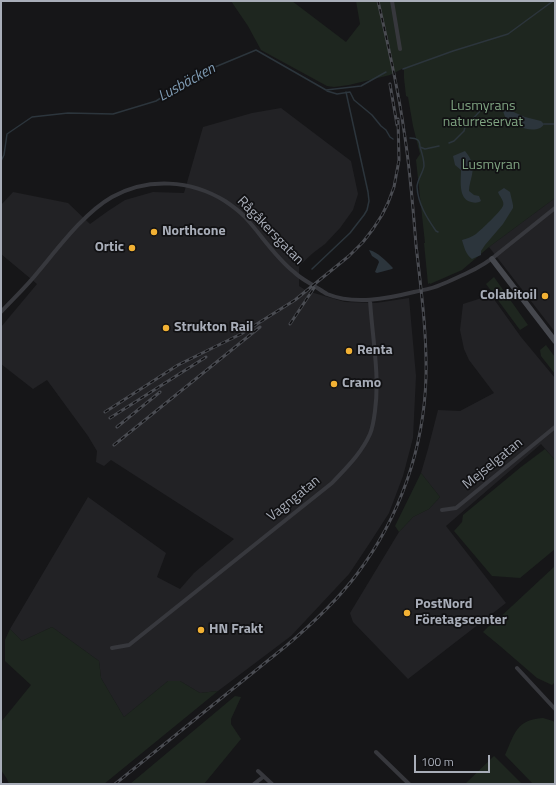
<!DOCTYPE html>
<meta charset="utf-8">
<style>
body{margin:0}
#map{position:relative;width:556px;height:785px;overflow:hidden;background:#161618;font-family:"Titillium Web",sans-serif}
canvas{display:block}
.frame{position:absolute;inset:0;border:2px solid #a8adb8;pointer-events:none}
.scale{position:absolute;left:414px;top:755px;width:76px;height:18px;box-sizing:border-box;border:2px solid #a8adb8;border-top:0;padding-left:5px;font-size:12px;line-height:14px;white-space:nowrap;color:#a8adb8;-webkit-text-stroke:3px #111113;paint-order:stroke}
</style>
<div id="map">
<canvas width="556" height="785"></canvas>
<div class="frame"></div>
<div class="scale">100 m</div>
</div>
<script>
const ctx = document.querySelector('canvas').getContext('2d');
ctx.lineJoin = 'round';
function fillPath(path, color) {
  ctx.fillStyle = color;
  ctx.fill(path, 'evenodd');
}
function stroke(path, color, width, dash) {
  ctx.strokeStyle = color;
  ctx.lineWidth = width;
  ctx.lineCap = dash ? 'butt' : 'round';
  ctx.setLineDash(dash || []);
  ctx.stroke(path);
}
function write(font, color, halo, rows, align = 'center') {
  ctx.font = font + ' "Titillium Web",sans-serif';
  ctx.lineWidth = 3.5;
  ctx.setLineDash([]);
  ctx.textBaseline = 'middle';
  ctx.strokeStyle = halo;
  ctx.fillStyle = color;
  for (const [text, x, y, turn = 0] of rows) {
    ctx.save();
    ctx.translate(x, y);
    ctx.rotate((+turn || 0) * Math.PI / 180);
    ctx.textAlign = isNaN(turn) ? turn : align;
    if (halo) ctx.strokeText(text, 0, 0);
    ctx.fillText(text, 0, 0);
    ctx.restore();
  }
}
fillPath(new Path2D(`
 M 281,108 L 351,161 L 358,194 L 353,210 L 340,228 L 325,244 L 313,253 L 299,266 L 299,286 L 307,291 L 345,302 L 376,303 L 409,298 L 416,376 L 413,438 L 403,476 L 389,513 L 371,541 L 349,574 L 291,636 L 218,691 L 200,693 L 180,681 L 168,681 L 124,717 L 101,678 L 99,661 L 52,627 L 22,641 L 10,629 L 88,497 L 166,553 L 157,577 L 180,589 L 194,573 L 234,539 L 111,460 L 104,466 L 96,462 L 97,451 L 88,436 L 47,380 L 33,389 L 1,364 L 1,327 L 37,284 L 1,254 L 1,205 L 13,192 L 68,203 L 90,224 L 108,211 L 125,200 L 153,192 L 184,193 L 203,127 L 252,113 Z
 M 555,198 L 555,332 L 489,247 Z
 M 491,295 L 521,337 L 555,378 L 555,460 L 541,444 L 446,526 L 506,603 L 408,679 L 353,622 L 350,613 L 399,532 L 413,517 L 429,509 L 440,497 L 421,473 L 428,449 L 438,410 L 460,411 L 494,393 L 469,360 L 464,349 L 460,330 L 463,304 Z`), '#222225');
fillPath(new Path2D(`
 M 231,1 L 292,1 L 346,42 L 360,24 L 356,1 L 555,1 L 555,198 L 489,247 L 462,270 L 430,284 L 430,283 L 428,284 L 424,243 L 425,243 L 416,160 L 420,154 L 413,126 L 408,97 L 406,96 L 404,78 L 404,68 L 390,75 L 349,85 L 334,87 L 327,86 L 261,50 L 248,26 Z
 M 494,277 L 528,325 L 520,330 L 486,284 Z
 M 546,345 L 555,357 L 555,374 L 541,356 L 540,350 Z
 M 545,449 L 555,460 L 555,549 L 520,578 L 492,576 L 454,531 L 462,522 L 463,515 L 521,467 Z
 M 421,473 L 440,497 L 429,509 L 413,517 L 399,532 L 395,526 Z
 M 555,566 L 555,682 L 552,685 L 537,678 L 500,646 L 483,632 L 488,627 L 497,620 Z
 M 52,627 L 99,661 L 101,678 L 124,717 L 168,681 L 180,681 L 200,693 L 218,691 L 104,784 L 9,784 L 7,779 L 1,770 L 1,722 L 31,685 L 5,661 L 5,640 L 10,629 L 22,641 Z
 M 235,696 L 241,697 L 231,719 L 231,724 L 241,739 L 204,784 L 130,784 Z
 M 543,718 L 553,721 L 555,723 L 555,784 L 533,784 L 505,755 C 515,733 516,720 543,718 Z
 M 494,756 L 522,784 L 465,784 Z`), '#1e261f');
fillPath(new Path2D(`
 M 505,109 L 509,110 L 525,117 L 541,121 L 544,124 C 538,136 512,126 506,118 C 504,116 504,113 503,111 Z
 M 465,151 C 471,158 474,165 472,175 C 471,180 469,185 469,191 L 474,195 L 479,196 L 481,201 C 478,203 475,203 471,202 C 458,199 461,180 461,170 L 455,165 L 453,156 Z
 M 504,188 L 510,192 L 513,205 L 513,208 L 503,224 L 485,245 L 481,251 L 481,255 L 472,259 C 466,255 464,247 462,240 C 466,239 472,237 476,234 C 481,230 501,211 503,206 C 505,201 499,196 498,192 Z
 M 369,250 C 378,252 386,261 393,268 L 392,269 L 377,273 L 375,272 L 379,262 L 378,260 L 372,256 Z`), '#2c353c');
stroke(new Path2D(`
 M 403,69 L 453,51 L 508,34 L 553,1
 M 327,91 L 337,94 L 350,92 L 354,100 L 372,115 L 381,126 L 386,130 L 390,137 L 393,139
 M 544,124 L 555,124
 M 410,138 C 417,138 420,140 420,147 L 425,149 L 439,146
 M 449,143 L 454,141 L 464,131 L 465,127 L 482,109 L 491,109
 M 420,147 C 422,153 424,161 424,166 C 423,173 417,180 417,187 C 418,204 427,218 436,231 L 438,232
 M 1,161 L 4,155 L 7,134 L 32,117 L 68,113 L 113,114 L 156,101 L 203,72 L 256,50 L 326,90 L 361,86 L 386,72
 M 312,269 L 350,233 L 364,215 L 367,210 L 369,201 L 368,192 L 346,92`), '#2c353c', 1.5);
stroke(new Path2D(`
 M 392,1 L 400,49
 M 1,312 C 13,299 27,286 38,272 C 59,247 84,213 112,197 C 148,177 191,180 225,201 C 231,205 238,210 244,216 C 261,234 274,256 294,272 C 299,277 306,281 311,284 C 316,287 322,291 327,294 C 354,305 386,299 414,292 C 422,290 432,289 440,285 C 448,282 456,278 465,274 C 478,268 490,261 500,252 L 555,208
 M 442,510 L 456,508 L 555,427
 M 112,648 L 129,645 L 332,483 C 346,468 361,454 370,434 C 373,427 374,419 375,411 C 380,374 372,336 370,300
 M 517,668 L 555,709
 M 376,752 L 409,784
 M 258,771 L 272,784
 M 254,784 L 263,777`), '#37383d', 4);
stroke(new Path2D(`
 M 492,259 L 555,341`), '#45474d', 5.5);
const rail = new Path2D(`
 M 390,84 L 397,125
 M 290,324 L 314,288
 M 105,412 L 178,365 L 241,334 L 295,300 L 349,256 L 363,242 L 373,229 L 382,215 L 388,203 L 394,187 L 399,160 L 398,119
 M 110,418 L 206,357
 M 117,427 L 160,392
 M 114,445 L 260,327
 M 115,784 L 286,646 C 312,624 337,601 357,574 C 400,517 424,448 426,377 C 427,333 421,289 416,245 C 413,207 410,168 404,131 C 398,87 388,44 378,1`);
stroke(rail, '#4a4c52', 3);
stroke(rail, '#111113', 1.5, [4.5]);
for (const [x, y, r, color] of [
 [154,232,4,"#f2b134"],
 [132,248,4,"#f2b134"],
 [545,296,4,"#f2b134"],
 [166,328,4,"#f2b134"],
 [349,351,4,"#f2b134"],
 [334,384,4,"#f2b134"],
 [407,613,4,"#f2b134"],
 [201,630,4,"#f2b134"]
]) {
  const dot = new Path2D();
  dot.arc(x, y, r, 0, 2 * Math.PI);
  ctx.fillStyle = color;
  ctx.fill(dot);
  stroke(dot, '#111113', 1.5);
}
write('14px', '#7fa381', '#111113', [
 ["Lusmyrans",483,107],
 ["naturreservat",483,123],
 ["Lusmyran",491,166]
]);
write('14px', '#a8adb8', '#111113', [
 ["Rågåkersgatan",270,231,46],
 ["Mejselgatan",493,464,-39],
 ["Vagngatan",294,499,-39]
]);
write('bold 14px', '#a8adb8', '#111113', [
 ["Northcone",162,232],
 ["Ortic",124,248,"right"],
 ["Colabitoil",537,296,"right"],
 ["Strukton Rail",174,328],
 ["Renta",357,351],
 ["Cramo",342,384],
 ["PostNord",415,605],
 ["Företagscenter",415,621],
 ["HN Frakt",209,630]
], 'left');
write('italic 15px', '#7f9bb3', '#111113', [
 ["Lusbäcken",187,83,-29]
]);
</script>
